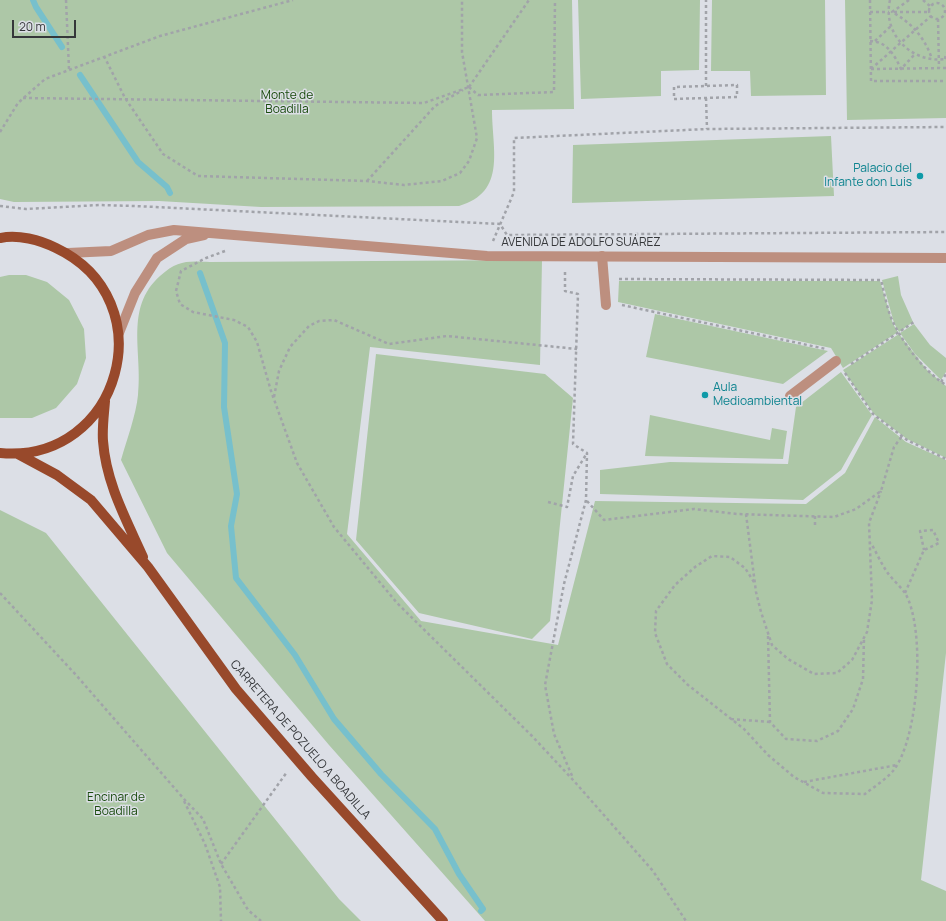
<!DOCTYPE html>
<meta charset="utf-8">
<style>
body{margin:0}
#map{position:relative;width:946px;height:921px;overflow:hidden;background:#dcdfe6;font-family:Manrope,sans-serif}
canvas{display:block}
.scale{position:absolute;left:12px;top:20px;width:64px;height:18px;box-sizing:border-box;border:2px solid #35373a;border-top:0;padding-left:5px;font-size:12px;line-height:14px;white-space:nowrap;color:#35373a;-webkit-text-stroke:3px #dcdfe6;paint-order:stroke}
</style>
<div id="map">
<canvas width="946" height="921"></canvas>
<div class="scale">20 m</div>
</div>
<script>
const ctx = document.querySelector('canvas').getContext('2d');
ctx.lineJoin = 'round';
function fillPath(path, color) {
  ctx.fillStyle = color;
  ctx.fill(path, 'evenodd');
}
function stroke(path, color, width, dash) {
  ctx.strokeStyle = color;
  ctx.lineWidth = width;
  ctx.lineCap = dash ? 'butt' : 'round';
  ctx.setLineDash(dash || []);
  ctx.stroke(path);
}
function write(font, color, halo, rows, align = 'center') {
  ctx.font = font + ' Manrope,sans-serif';
  ctx.lineWidth = 3;
  ctx.setLineDash([]);
  ctx.textBaseline = 'middle';
  ctx.strokeStyle = halo;
  ctx.fillStyle = color;
  for (const [text, x, y, turn = 0] of rows) {
    ctx.save();
    ctx.translate(x, y);
    ctx.rotate((+turn || 0) * Math.PI / 180);
    ctx.textAlign = isNaN(turn) ? turn : align;
    if (halo) ctx.strokeText(text, 0, 0);
    ctx.fillText(text, 0, 0);
    ctx.restore();
  }
}
fillPath(new Path2D(`
 M 0,0 L 572,0 L 574,109 L 492,110 C 492,150 507,192 459,206 L 261,207 L 159,201 L 14,202 L 0,199 Z
 M 578,0 L 700,0 L 699,70 L 661,71 L 661,96 L 581,99 Z
 M 712,0 L 825,0 L 826,95 L 751,96 L 750,71 L 711,71 Z
 M 845,0 L 946,0 L 946,118 L 847,120 Z
 M 831,136 L 834,196 L 572,203 L 573,145 Z
 M 542,260 L 540,365 L 370,347 L 347,534 L 421,621 L 558,645 L 595,501 L 806,504 L 845,473 L 875,417 L 906,442 L 946,460 L 946,653 L 921,880 L 946,891 L 946,921 L 485,921 L 329,745 L 167,553 L 121,460 C 127,439 136,415 138,395 C 143,353 124,308 160,276 C 178,260 187,261 210,262 Z
 M 9,275 L 26,275 L 47,282 L 69,300 L 84,329 L 86,358 L 77,384 L 56,408 L 32,418 L 0,418 L 0,277 Z
 M 898,276 L 901,295 L 913,322 L 899,332 L 894,323 L 882,280 Z
 M 619,281 L 880,281 L 893,324 L 898,332 L 843,368 L 831,348 L 618,302 Z
 M 655,314 L 828,351 L 783,384 L 646,357 Z
 M 914,324 L 930,345 L 946,358 L 946,372 L 941,380 L 915,354 L 900,333 Z
 M 899,334 L 927,370 L 946,386 L 946,458 L 907,439 L 874,414 L 843,370 Z
 M 376,354 L 545,374 L 573,398 L 550,621 L 532,639 L 419,613 L 356,540 Z
 M 841,372 L 872,415 L 841,470 L 803,500 L 600,494 L 600,470 L 670,462 L 788,464 L 796,407 Z
 M 650,415 L 770,440 L 772,428 L 787,431 L 783,459 L 645,456 Z
 M 0,510 L 46,533 L 339,899 L 361,921 L 0,921 Z`), '#adc7a7');
stroke(new Path2D(`
 M 33,0 L 36,7 L 62,47
 M 80,75 L 138,162 L 167,187 L 170,193
 M 200,273 L 225,343 L 224,407 L 237,494 L 231,526 L 236,578 L 295,655 L 334,719 L 381,774 L 435,829 L 459,874 L 483,909 L 481,911`), '#77c0cc', 6);
stroke(new Path2D(`
 M 66,0 L 69,69
 M 870,0 L 871,81 L 946,81
 M 890,0 C 882,34 912,64 946,59
 M 909,0 L 892,12 C 912,23 925,38 932,59
 M 923,0 L 931,7
 M929 11a8 8 0 1 1 16 0a8 8 0 1 1-16 0Z
 M 870,12 L 889,12
 M 894,12 L 929,12
 M 938,19 L 939,68
 M 870,41 C 887,41 895,56 901,69 L 915,54
 M 875,41 L 891,26
 M 104,56 L 125,98 L 163,154 L 198,176 L 367,181 L 404,185 L 442,181 L 460,173 L 469,161 L 477,138 L 462,52 L 462,0
 M 945,59 L 946,53
 M 871,69 L 931,16
 M 871,69 L 946,68
 M 737,85 L 737,97 L 674,99 L 674,87 Z
 M 706,86 L 706,0
 M 469,87 L 529,0
 M 469,87 L 478,95 L 554,92 L 555,0
 M 23,98 L 424,103 L 469,87
 M 706,98 L 707,129
 M 0,132 L 18,103 L 45,79 L 160,36 L 293,0
 M 367,181 L 435,106 L 463,90
 M 0,206 L 26,209 L 99,205 L 135,206 L 500,224 L 507,235 L 946,232
 M 493,241 L 514,192 L 514,138 L 707,129 L 946,127
 M 225,251 L 206,258 L 181,271 L 176,291 L 180,304 L 193,312 L 234,320 L 248,327 L 257,342 L 271,391 L 297,463 L 334,527 L 397,603 L 532,736 L 574,781 L 653,871 L 686,921
 M 565,272 L 565,291 L 578,294 L 573,444 L 587,453 L 586,500 L 564,584 L 545,685 L 554,734 L 573,778
 M 619,279 L 881,280 C 885,295 887,311 894,324 C 905,346 925,372 946,385
 M 622,305 L 826,349
 M 851,364 L 914,322
 M 845,373 L 873,414 L 907,440 L 946,459
 M 941,382 L 946,374
 M 274,397 L 279,371 L 290,347 L 309,326 L 319,321 L 334,320 L 389,344 L 447,336 L 577,349
 M 587,501 L 604,520 L 694,509 L 737,514 L 834,517 L 856,509 L 881,491 L 894,447 L 902,436
 M 548,502 L 567,507 L 573,476 L 587,453
 M 746,514 L 756,592 L 761,612 L 772,645 L 788,659 L 814,674 L 837,673 L 852,660 L 867,632 L 872,600 L 869,523 L 881,491
 M 815,516 L 815,527
 M 754,582 L 745,568 L 730,557 L 712,556 L 695,567 L 675,585 L 656,611 L 655,633 L 667,664 L 688,685 L 744,729 L 768,755 L 794,777 L 823,793 L 865,794 C 874,787 886,779 893,771 C 919,739 926,628 905,593 C 900,586 892,579 887,572 C 881,563 876,552 871,543
 M 0,593 L 76,675 L 184,799 L 203,819 L 221,864 L 248,910 L 261,921
 M 905,593 L 924,550 L 939,543 L 933,530 L 920,531 L 924,550
 M 768,636 L 770,722 L 786,739 L 817,741 L 838,731 L 853,709 L 863,679 L 864,638
 M 731,719 L 770,722
 M 804,782 L 897,765
 M 184,801 L 205,844 L 220,887 L 221,921
 M 221,864 L 287,772`), '#a1a3a9', 2.5, [3, 3]);
stroke(new Path2D(`
 M 602,256 L 606,305`), '#bd8f7f', 10);
stroke(new Path2D(`
 M 68,253 L 111,251 L 148,235 L 174,230 L 487,256 L 946,258
 M 119,333 L 135,293 L 157,258 L 186,239 L 204,235
 M 790,396 L 836,361`), '#bd8f7f', 10);
stroke(new Path2D(`
 M 0,238 C 18,234 40,240 56,248 C 166,300 121,464 0,453
 M 105,401 C 104,414 102,428 103,441 C 106,483 126,519 143,557
 M 18,454 L 57,475 L 91,500 L 148,567 L 236,689 L 312,777 L 443,921`), '#98492b', 10);
for (const [x, y, r, color] of [
 [920,176,4,"#0f9aa8"],
 [705,395,4,"#0f9aa8"]
]) {
  const dot = new Path2D();
  dot.arc(x, y, r, 0, 2 * Math.PI);
  ctx.fillStyle = color;
  ctx.fill(dot);
  stroke(dot, '#dcdfe6', 1.5);
}
write('12px', '#194b0d', '#dcdfe6', [
 ["Monte de",287,96],
 ["Boadilla",287,110],
 ["Encinar de",116,798],
 ["Boadilla",116,812]
]);
write('12px', '#0d838f', '#dcdfe6', [
 ["Palacio del",912,169],
 ["Infante don Luis",912,183],
 ["Aula",713,388,"left"],
 ["Medioambiental",713,402,"left"]
], 'right');
write('12px', '#35373a', '#dcdfe6', [
 ["AVENIDA DE ADOLFO SUÁREZ",581,243],
 ["CARRETERA DE POZUELO A BOADILLA",300,740,49]
]);
</script>
